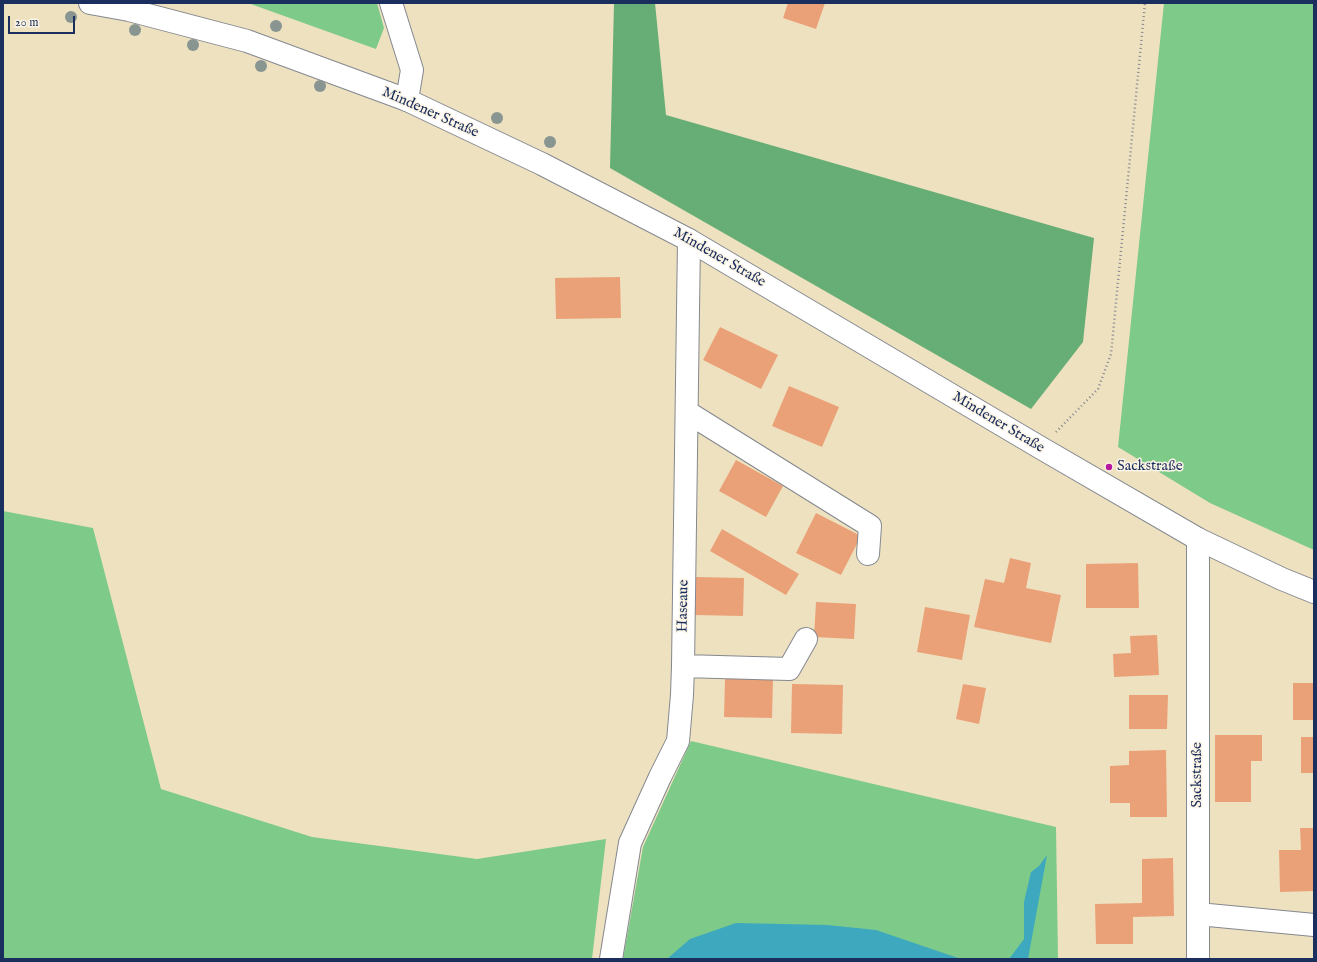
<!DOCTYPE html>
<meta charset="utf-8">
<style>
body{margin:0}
#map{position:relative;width:1317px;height:962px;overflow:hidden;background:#eee1c0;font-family:"IM FELL English",serif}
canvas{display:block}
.frame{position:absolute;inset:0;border:4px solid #1b2f5e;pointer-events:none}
.scale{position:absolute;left:8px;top:16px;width:67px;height:18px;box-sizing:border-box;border:2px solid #1b2f5e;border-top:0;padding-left:5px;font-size:12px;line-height:14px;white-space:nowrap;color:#1b2f5e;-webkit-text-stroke:3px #fcf5e5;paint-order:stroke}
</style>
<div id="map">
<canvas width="1317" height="962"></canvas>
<div class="frame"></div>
<div class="scale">20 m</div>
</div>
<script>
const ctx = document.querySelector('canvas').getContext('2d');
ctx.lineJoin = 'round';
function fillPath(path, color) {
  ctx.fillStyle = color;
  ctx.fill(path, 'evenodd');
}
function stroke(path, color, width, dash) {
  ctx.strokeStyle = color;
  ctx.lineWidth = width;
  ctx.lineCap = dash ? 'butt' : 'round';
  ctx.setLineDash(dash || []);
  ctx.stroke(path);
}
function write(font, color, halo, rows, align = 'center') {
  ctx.font = font + ' "IM FELL English",serif';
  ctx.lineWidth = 3;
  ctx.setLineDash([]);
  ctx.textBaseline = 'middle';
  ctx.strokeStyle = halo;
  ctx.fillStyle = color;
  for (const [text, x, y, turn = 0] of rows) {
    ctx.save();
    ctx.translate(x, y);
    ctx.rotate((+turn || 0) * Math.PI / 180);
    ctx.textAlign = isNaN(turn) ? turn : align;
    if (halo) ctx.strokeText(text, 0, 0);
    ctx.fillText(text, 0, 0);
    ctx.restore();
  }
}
fillPath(new Path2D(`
 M 248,3 L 377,3 L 384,28 L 376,49 Z
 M 1164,3 L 1314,3 L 1314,550 L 1210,503 L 1118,447 Z
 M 3,511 L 93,528 L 161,789 L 312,837 L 477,859 L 606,839 L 592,959 L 3,959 Z
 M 691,741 L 1056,827 L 1058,959 L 623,959 L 643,847 Z`), '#7dca89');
fillPath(new Path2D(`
 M 614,3 L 655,3 L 666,115 L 1094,238 L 1083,342 L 1031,409 L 610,168 Z`), '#66ae75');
fillPath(new Path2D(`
 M 1047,855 L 1028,959 L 1009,959 L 1024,939 L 1024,902 L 1031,872 L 1039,866 Z
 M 736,923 L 827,925 L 876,930 L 961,959 L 667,959 L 690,939 Z`), '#3ea8be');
fillPath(new Path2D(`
 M 788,3 L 825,3 L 816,29 L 783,18 Z
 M 620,277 L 621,318 L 556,319 L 555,278 Z
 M 720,327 L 778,355 L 761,389 L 703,360 Z
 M 789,386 L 839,407 L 822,447 L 772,426 Z
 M 736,460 L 783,486 L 766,517 L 719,491 Z
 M 816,513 L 861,536 L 841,575 L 796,553 Z
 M 722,529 L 799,574 L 786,595 L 710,551 Z
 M 1010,558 L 1031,563 L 1026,588 L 1061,595 L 1051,643 L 974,627 L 985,579 L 1004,583 Z
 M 1138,563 L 1139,608 L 1086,608 L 1086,564 Z
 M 695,577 L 744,578 L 743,616 L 695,615 Z
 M 816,602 L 856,604 L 854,639 L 814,637 Z
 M 925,607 L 970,615 L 962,660 L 917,652 Z
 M 1157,635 L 1159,675 L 1114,677 L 1113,654 L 1131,653 L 1130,636 Z
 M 725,679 L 773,679 L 772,718 L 724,717 Z
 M 1293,683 L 1314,683 L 1314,720 L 1293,720 Z
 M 792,684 L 843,685 L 842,734 L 791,733 Z
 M 963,684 L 986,688 L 979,724 L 956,719 Z
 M 1129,695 L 1168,695 L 1167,729 L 1129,729 Z
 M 1215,735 L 1262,735 L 1262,761 L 1251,761 L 1251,802 L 1215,802 Z
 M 1301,737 L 1314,737 L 1314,773 L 1301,773 Z
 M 1166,750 L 1167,817 L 1130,817 L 1130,803 L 1110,803 L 1110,766 L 1129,765 L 1129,751 Z
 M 1300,828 L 1314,828 L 1314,891 L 1280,892 L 1279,850 L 1301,850 Z
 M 1173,858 L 1174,916 L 1133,917 L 1133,944 L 1096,944 L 1095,904 L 1142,903 L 1142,859 Z`), '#eba177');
const minor = new Path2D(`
 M 391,3 L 412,70 L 407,100
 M 687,412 L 870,526 L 868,554
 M 683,666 L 789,669 L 806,639
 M 1198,914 L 1314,925
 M 611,959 L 630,843 L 660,777 L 678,741 L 682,695 L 683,666 L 689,240
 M 1198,959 L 1198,539`);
const major = new Path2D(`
 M 90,3 L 129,10 L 247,41 L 407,100 L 542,164 L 689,240 L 1041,448 L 1198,539 L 1282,579 L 1314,592`);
stroke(minor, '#84888f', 24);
stroke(major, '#84888f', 24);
stroke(new Path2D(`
 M 1056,432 L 1098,389 L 1111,354 L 1145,3`), '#84888f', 2.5, [1, 3]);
stroke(minor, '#fff', 22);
stroke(major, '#fff', 22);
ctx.fillStyle = '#889590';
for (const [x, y] of [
 [71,17],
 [276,26],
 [135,30],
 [193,45],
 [261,66],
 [320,86],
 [497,118],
 [550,142]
]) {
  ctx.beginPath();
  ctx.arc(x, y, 6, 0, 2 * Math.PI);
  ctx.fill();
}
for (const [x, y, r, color] of [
 [1109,467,4,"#b5179e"]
]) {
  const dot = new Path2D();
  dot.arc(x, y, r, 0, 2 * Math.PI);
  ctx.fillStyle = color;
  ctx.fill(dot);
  stroke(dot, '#fcf5e5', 1.5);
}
write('15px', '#1b2f5e', '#fcf5e5', [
 ["Mindener Straße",430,113,24],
 ["Mindener Straße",719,258,30],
 ["Mindener Straße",998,423,31],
 ["Haseaue",684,606,-89],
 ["Sackstraße",1198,775,-90]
]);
write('15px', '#1b2f5e', '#fcf5e5', [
 ["Sackstraße",1117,467]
], 'left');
</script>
